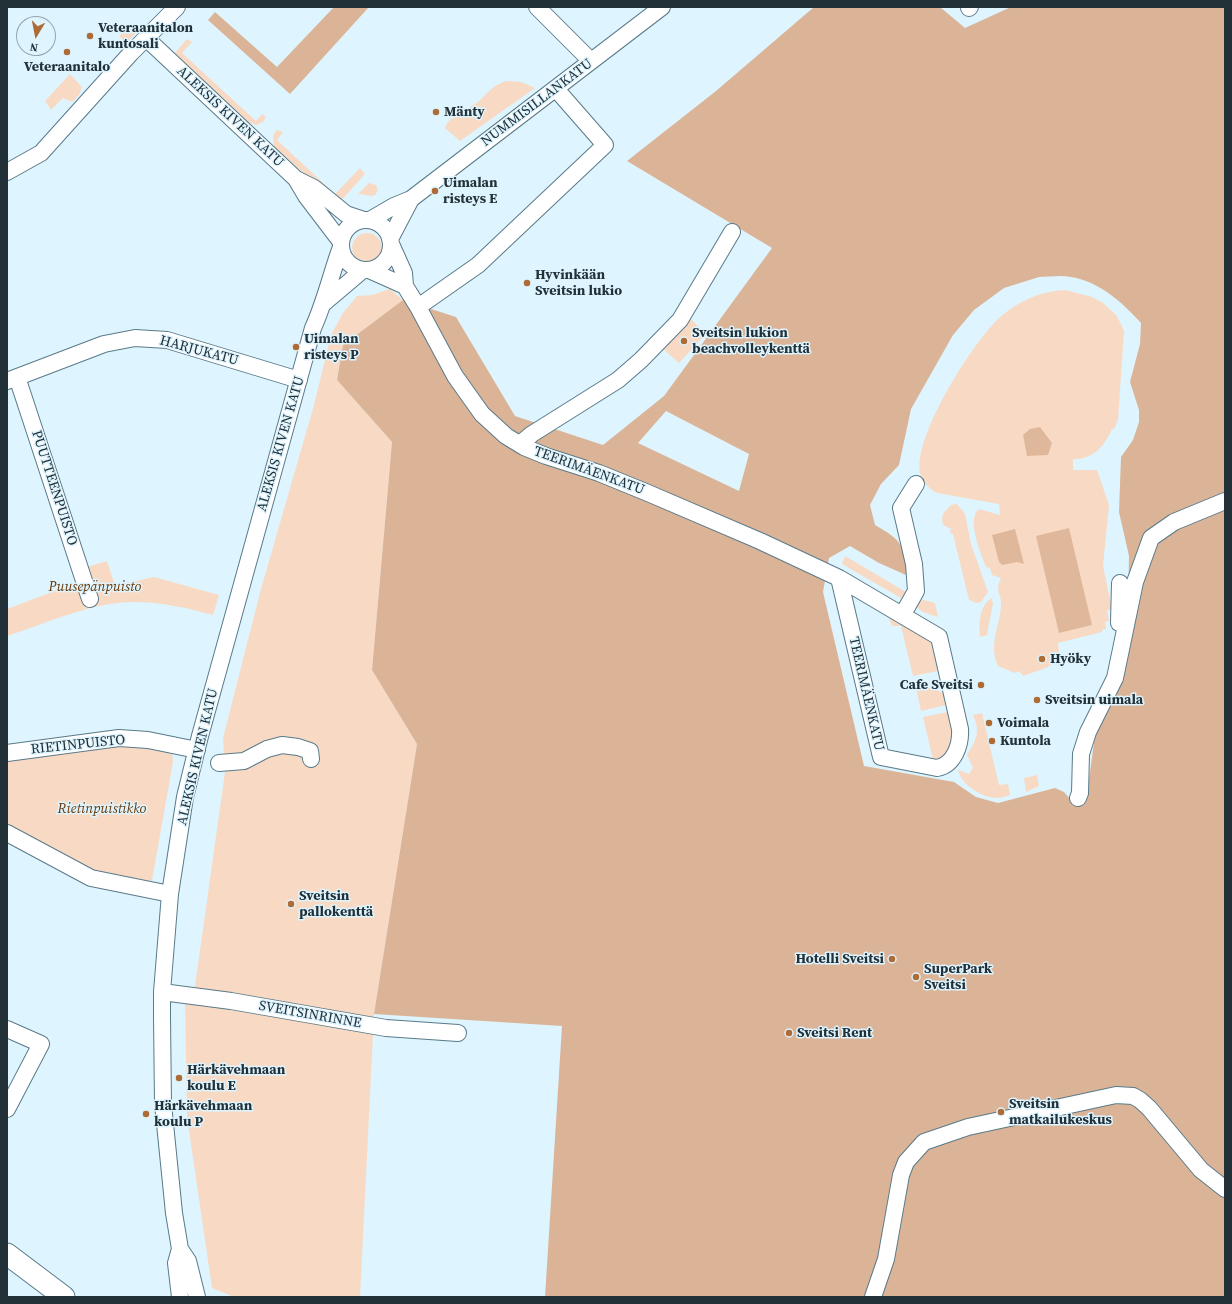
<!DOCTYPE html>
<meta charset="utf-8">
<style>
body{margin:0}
#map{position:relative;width:1232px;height:1304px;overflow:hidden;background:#def4fe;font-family:"Source Serif 4",serif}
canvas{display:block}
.frame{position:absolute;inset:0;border:8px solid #223037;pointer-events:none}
.north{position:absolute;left:16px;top:16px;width:40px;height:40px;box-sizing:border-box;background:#def4fe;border:1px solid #93a6ae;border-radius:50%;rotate:190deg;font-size:11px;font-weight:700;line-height:16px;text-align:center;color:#223037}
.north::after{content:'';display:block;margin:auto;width:14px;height:18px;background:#ad6b36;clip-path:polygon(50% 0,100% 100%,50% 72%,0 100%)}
</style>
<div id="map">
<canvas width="1232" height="1304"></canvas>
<div class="frame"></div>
<div class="north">N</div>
</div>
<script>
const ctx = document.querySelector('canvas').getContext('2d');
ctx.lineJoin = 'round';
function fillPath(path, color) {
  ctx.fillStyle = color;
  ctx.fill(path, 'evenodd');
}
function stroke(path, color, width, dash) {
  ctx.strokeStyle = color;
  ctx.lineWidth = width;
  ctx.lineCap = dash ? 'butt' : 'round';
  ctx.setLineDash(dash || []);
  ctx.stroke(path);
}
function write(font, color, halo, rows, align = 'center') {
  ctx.font = font + ' "Source Serif 4",serif';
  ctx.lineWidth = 3;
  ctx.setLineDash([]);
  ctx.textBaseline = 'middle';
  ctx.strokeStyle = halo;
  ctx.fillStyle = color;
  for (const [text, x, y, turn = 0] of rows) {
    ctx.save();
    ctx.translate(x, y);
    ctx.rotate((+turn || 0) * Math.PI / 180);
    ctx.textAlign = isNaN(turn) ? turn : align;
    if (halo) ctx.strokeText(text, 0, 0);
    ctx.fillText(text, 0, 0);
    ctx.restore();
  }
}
fillPath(new Path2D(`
 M 130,25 L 138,31 L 126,43 L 119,36 Z
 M 187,39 L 192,42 L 182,53 L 256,121 L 262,114 L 266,117 L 263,122 L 256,125 L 248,122 L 174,54 Z
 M 70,74 L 82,87 L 79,95 L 72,102 L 63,98 L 51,110 L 45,101 Z
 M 507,81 L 521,82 L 535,88 L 460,141 L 445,128 C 450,114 469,109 479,101 C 489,92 494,84 507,81 Z
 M 277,130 L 283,132 L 277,140 L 335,194 L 360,168 L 365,174 L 339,203 L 276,149 L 274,147 L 273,135 Z
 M 369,183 L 376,185 L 378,190 L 376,194 L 373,196 L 358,194 Z
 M352 248a15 15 0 1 1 30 0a15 15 0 1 1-30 0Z
 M 390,289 L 403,300 L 343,345 L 337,380 L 392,442 L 372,670 L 417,744 L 374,1014 L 360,1297 L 234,1297 L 212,1288 L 187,1117 L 185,999 L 195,986 L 225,772 L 223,738 L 261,589 L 314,405 L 331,335 L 343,313 L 357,296 L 372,295 Z
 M 1065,290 L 1092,297 L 1103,303 L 1117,316 L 1124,331 L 1118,420 L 1114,429 L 1112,429 C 1105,446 1092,460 1073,459 L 1073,470 L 1097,470 L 1109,505 L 1103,566 L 1112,609 L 1107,610 L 1109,621 L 1105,622 L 1106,629 L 1102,630 L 1102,632 L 1058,643 L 1060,659 L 1046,668 L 1023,676 L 1019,671 L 1015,673 L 998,666 C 988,644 1000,627 1001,605 C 1002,592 994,594 1001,578 L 992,575 L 990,568 L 986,567 C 981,554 966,519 979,509 L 1000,515 L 999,504 L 937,493 C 930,489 924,484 921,476 C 909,441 974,341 999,318 C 1018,301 1041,291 1065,290 Z
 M 690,318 L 706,334 L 679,363 L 662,348 Z
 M 957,504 L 965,514 L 971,544 L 988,592 L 981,602 L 977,603 L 969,600 L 953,534 L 950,533 L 951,529 L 943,525 C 940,515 945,511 951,505 Z
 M 845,556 L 906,592 L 901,598 L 842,564 Z
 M 107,561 L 115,586 L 154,577 L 219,595 L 213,615 C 188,608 161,602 134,602 C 91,602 48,623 7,636 L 7,609 L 76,583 L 73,571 Z
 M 991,598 L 993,603 L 987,635 L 980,637 C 979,623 979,607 991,598 Z
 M 924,600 L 935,603 L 938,617 L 923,612 L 915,606 L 917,601 Z
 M 891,616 L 932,641 L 938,671 L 913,676 L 901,626 L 892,626 L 889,619 Z
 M 918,683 L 944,693 L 946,705 L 921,711 L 915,684 Z
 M 948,712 L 954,742 L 953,748 L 939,760 L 933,760 L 923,717 Z
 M 982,713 L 999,785 L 1008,784 L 1010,795 C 1006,796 1002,798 997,798 C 983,798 961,785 958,770 L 969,774 L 973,768 L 967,755 C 976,740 981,733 973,715 Z
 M 121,744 L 172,751 L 173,762 L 151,886 L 76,866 L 7,824 L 7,758 Z
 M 1037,775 L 1039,786 L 1026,792 L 1024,778 Z`), '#f8dac4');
fillPath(new Path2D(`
 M 334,7 L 369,7 L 290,94 L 208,20 L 215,12 L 277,67 Z
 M 814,7 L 940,7 L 965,28 L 1011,7 L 1225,7 L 1225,1297 L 545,1297 L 562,1026 L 374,1014 L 417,744 L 372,670 L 392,442 L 337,380 L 343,345 L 403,300 L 456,317 L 515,416 L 603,445 L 664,396 L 772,248 L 627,161 L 716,91 ZM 1039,277 C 1049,277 1061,275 1071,277 C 1100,282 1122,302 1141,323 L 1140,344 L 1130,382 L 1139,410 L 1139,422 L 1133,440 L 1121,457 L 1119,512 L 1129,556 L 1127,656 L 1113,701 L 1095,735 L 1086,802 L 1076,806 L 1064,792 L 1055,788 L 998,803 L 976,797 L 954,782 L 864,766 L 823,592 L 829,558 L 850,546 L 879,563 L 906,575 C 906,545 901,540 875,525 L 870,505 L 881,484 L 899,465 L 911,409 L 953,335 L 974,310 L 1004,288 ZM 666,411 L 749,454 L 739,491 L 638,443 Z`), '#dbb498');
fillPath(new Path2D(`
 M 1040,427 L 1052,443 L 1048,455 L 1027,456 L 1023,435 L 1030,429 Z
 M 1069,528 L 1092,625 L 1059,633 L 1036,536 Z
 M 1015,529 L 1024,564 L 1017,562 L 1002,565 L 999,562 L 992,535 Z`), '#dfb89b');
const minor = new Path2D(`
 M 537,7 L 591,61
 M 969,8 L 970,7
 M 147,39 L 296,179 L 306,196 L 341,242
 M 7,172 L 41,153 L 131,53 L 177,7
 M 296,179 L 314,188 L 346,214 L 364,220
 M341 245a25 25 0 1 1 50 0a25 25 0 1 1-50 0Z
 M 370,220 L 394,206 L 411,199 L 662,7
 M 390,239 L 411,199
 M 391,244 L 404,273 L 405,286 L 418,307 L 455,376 L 482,414 L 506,436 L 524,447 L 546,456 L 599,473 L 648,493 L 760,541 L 839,578 L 939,637 L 960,729 C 961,745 954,765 937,768 L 881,757 L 839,578
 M 369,270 L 405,286
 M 324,303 L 363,270
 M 418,307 L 478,265 L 605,145 L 556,89
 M 17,377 L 90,599
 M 7,381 L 104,344 L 135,338 L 167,340 L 299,380
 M 520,444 L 532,434 L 618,380 L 641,360 L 680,320 L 732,232
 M 903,614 L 916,591 L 914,564 L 901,508 L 916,484
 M 1119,623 L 1120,583
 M 7,753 L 119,738 L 148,740 L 197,750
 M 219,763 L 244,761 L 267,749 L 282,745 L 298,747 L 310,751 L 311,759
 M 1078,798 L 1080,793 L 1081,754 L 1088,732 L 1115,678 L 1135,582 L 1151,538 L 1174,522 L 1225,501
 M 7,833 L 91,878 L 170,894
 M 162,992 L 231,1001 L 386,1028 L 458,1033
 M 7,1029 L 41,1044 L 7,1109
 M 180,1297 L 176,1263 L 180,1249
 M 197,1297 L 188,1261 L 180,1249 L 174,1213 L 163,1104 L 162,1016 L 162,992 L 170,894 L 185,797 L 200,736 L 313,328 C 325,302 331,274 341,247
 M 873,1297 L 886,1259 L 901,1175 L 906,1162 L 924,1142 L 968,1127 L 1116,1095 L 1133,1096 L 1140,1100 L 1149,1108 L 1201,1170 L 1225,1189`);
const major = new Path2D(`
 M 7,1254 L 64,1297`);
stroke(minor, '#597a89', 18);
stroke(major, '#597a89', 23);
stroke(minor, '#fff', 16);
stroke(major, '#fff', 21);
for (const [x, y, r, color] of [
 [90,36,4,"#ad6b36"],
 [67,52,4,"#ad6b36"],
 [436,112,4,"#ad6b36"],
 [435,191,4,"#ad6b36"],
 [527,283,4,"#ad6b36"],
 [684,341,4,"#ad6b36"],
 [296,347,4,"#ad6b36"],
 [1042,659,4,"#ad6b36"],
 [981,685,4,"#ad6b36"],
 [1037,700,4,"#ad6b36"],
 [989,723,4,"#ad6b36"],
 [992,741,4,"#ad6b36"],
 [291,904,4,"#ad6b36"],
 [892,959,4,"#ad6b36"],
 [916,977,4,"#ad6b36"],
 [789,1033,4,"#ad6b36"],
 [179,1078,4,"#ad6b36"],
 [1001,1112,4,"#ad6b36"],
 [146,1114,4,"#ad6b36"]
]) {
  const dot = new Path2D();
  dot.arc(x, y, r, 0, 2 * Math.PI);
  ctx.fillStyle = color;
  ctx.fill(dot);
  stroke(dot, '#def4fe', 1.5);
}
write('bold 14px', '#223037', '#def4fe', [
 ["Veteraanitalon",98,28],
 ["kuntosali",98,44],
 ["Veteraanitalo",67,67,"center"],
 ["Mänty",444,112],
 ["Uimalan",443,183],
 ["risteys E",443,199],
 ["Hyvinkään",535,275],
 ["Sveitsin lukio",535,291],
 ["Sveitsin lukion",692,333],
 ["beachvolleykenttä",692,349],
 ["Uimalan",304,339],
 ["risteys P",304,355],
 ["Hyöky",1050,659],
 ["Cafe Sveitsi",973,685,"right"],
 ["Sveitsin uimala",1045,700],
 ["Voimala",997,723],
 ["Kuntola",1000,741],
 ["Sveitsin",299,896],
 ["pallokenttä",299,912],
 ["Hotelli Sveitsi",884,959,"right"],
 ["SuperPark",924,969],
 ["Sveitsi",924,985],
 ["Sveitsi Rent",797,1033],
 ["Härkävehmaan",187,1070],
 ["koulu E",187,1086],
 ["Sveitsin",1009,1104],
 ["matkailukeskus",1009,1120],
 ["Härkävehmaan",154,1106],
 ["koulu P",154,1122]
], 'left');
write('14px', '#223037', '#def4fe', [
 ["NUMMISILLANKATU",537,103,-37],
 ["ALEKSIS KIVEN KATU",230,117,43],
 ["HARJUKATU",199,351,15],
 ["ALEKSIS KIVEN KATU",281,444,-74],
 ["TEERIMÄENKATU",589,471,20],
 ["PUUTTEENPUISTO",54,488,72],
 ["TEERIMÄENKATU",866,694,77],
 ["RIETINPUISTO",78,745,-6],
 ["ALEKSIS KIVEN KATU",198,757,-77],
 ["SVEITSINRINNE",310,1015,10]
]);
write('italic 14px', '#683706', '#def4fe', [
 ["Puusepänpuisto",95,587],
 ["Rietinpuistikko",102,809]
]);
</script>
